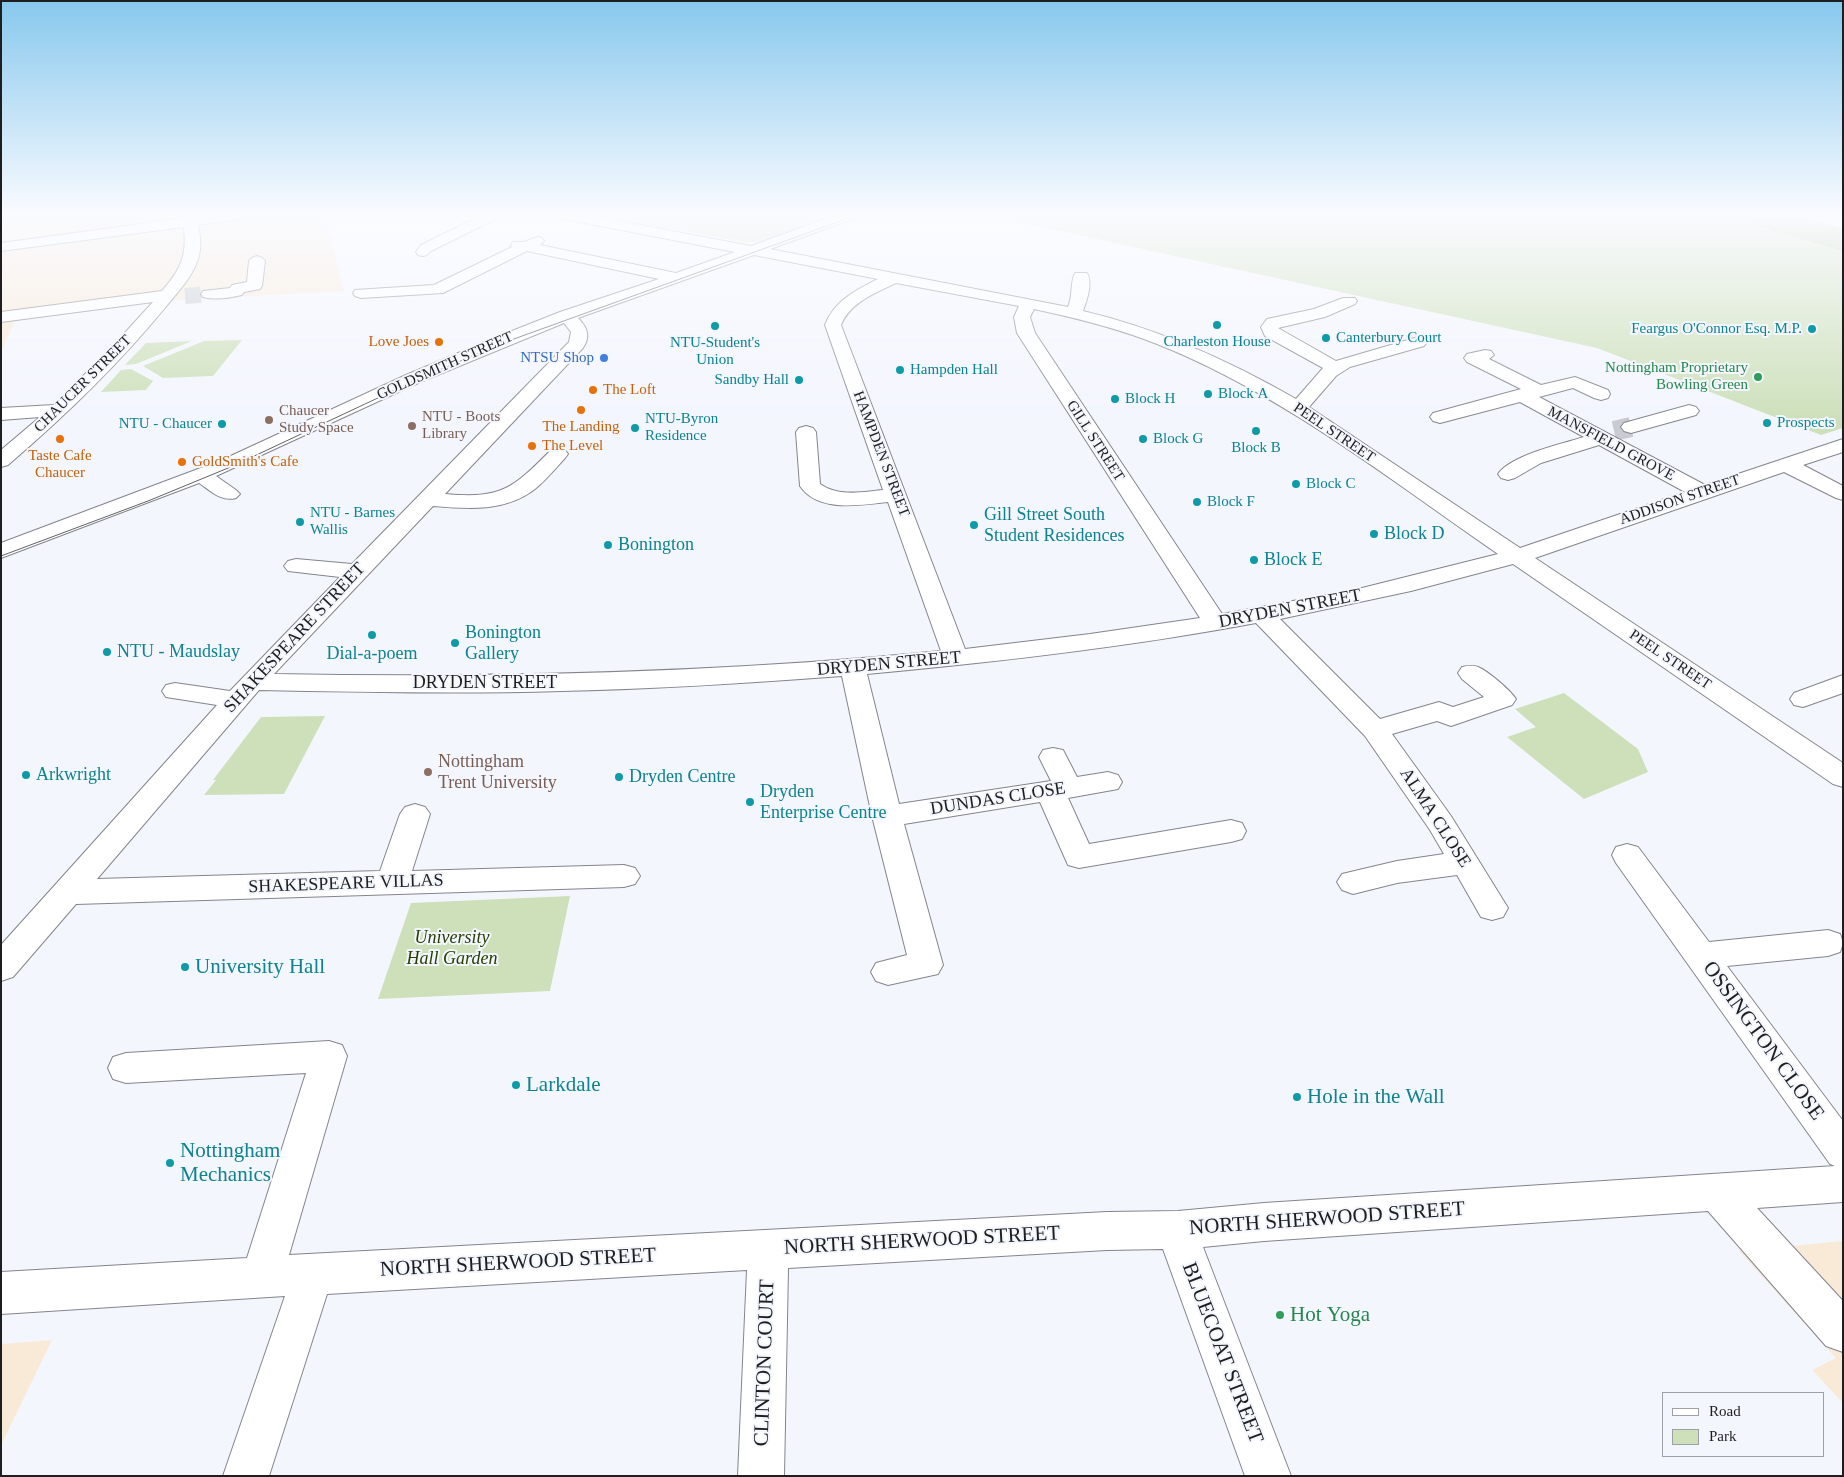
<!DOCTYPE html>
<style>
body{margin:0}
#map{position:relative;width:1844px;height:1477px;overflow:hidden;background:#f4f6fe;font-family:"Times New Roman",serif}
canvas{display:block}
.frame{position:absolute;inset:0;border:2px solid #1e1e21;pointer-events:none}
.legend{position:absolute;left:1662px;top:1392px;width:162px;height:65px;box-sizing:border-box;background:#f4f6fe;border:1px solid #9ea0a6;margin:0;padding:6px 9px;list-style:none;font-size:15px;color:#1e1e21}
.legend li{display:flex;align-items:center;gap:10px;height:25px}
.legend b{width:25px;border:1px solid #9ea0a6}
</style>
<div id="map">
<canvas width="1844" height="1477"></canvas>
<div class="frame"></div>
<ul class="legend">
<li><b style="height:6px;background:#fff"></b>Road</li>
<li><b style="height:14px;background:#cde0ba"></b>Park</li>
</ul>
</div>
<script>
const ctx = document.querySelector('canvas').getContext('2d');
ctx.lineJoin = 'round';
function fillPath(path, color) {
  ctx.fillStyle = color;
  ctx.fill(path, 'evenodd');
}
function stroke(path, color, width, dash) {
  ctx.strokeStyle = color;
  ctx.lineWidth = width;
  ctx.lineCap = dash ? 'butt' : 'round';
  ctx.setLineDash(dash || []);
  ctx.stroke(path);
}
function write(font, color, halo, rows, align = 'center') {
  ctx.font = font + ' "Times New Roman",serif';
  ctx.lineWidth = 4;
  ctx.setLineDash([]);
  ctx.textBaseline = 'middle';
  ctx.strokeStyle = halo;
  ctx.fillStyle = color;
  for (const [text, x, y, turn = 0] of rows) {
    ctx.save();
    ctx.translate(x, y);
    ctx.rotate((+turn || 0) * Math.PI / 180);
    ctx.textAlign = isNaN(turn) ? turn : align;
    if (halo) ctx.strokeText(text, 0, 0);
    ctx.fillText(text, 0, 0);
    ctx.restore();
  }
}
fillPath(new Path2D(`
 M 1,214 L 324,214 L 344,291 L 158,301 L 15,321 L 1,352 Z
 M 1843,1241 L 1843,1403 L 1812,1370 L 1836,1358 L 1739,1251 Z
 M 52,1340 L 1,1445 L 1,1344 Z`), '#f9ead7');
fillPath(new Path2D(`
 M 589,214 L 835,214 L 759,242 L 744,242 Z
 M 982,214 L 1791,214 L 1843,228 L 1843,428 L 1821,435 L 1597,348 Z
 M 242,340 L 213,376 L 163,378 L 143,366 L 204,341 Z
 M 192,341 L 136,364 L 125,365 L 146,343 Z
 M 131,369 L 153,381 L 146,390 L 101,392 L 121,370 Z
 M 1564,693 L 1638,749 L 1648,772 L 1584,799 L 1507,737 L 1536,727 L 1515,709 Z
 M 325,716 L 284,794 L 204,795 L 216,780 L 213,780 L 261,717 Z
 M 570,896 L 550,991 L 378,999 L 411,903 Z`), '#cde0ba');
fillPath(new Path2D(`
 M 1729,214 L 1791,214 L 1843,228 L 1843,251 L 1773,231 Z`), '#adc790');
stroke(new Path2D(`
 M 185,296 L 209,294`), '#c9cbd2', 16, [16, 8]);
stroke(new Path2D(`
 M 1614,431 L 1631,427`), '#c9cbd2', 20, [20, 10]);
const minor = new Path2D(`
 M 215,214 L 255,214 L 248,218 L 198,225 C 200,236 202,248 198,259 C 192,278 176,294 164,309 C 117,366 64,417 8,465 L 1,467 L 1,450 L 40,417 L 1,420 L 1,408 L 54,405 L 111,348 L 153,302 L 1,322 L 1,312 L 162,291 C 181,269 187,256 184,227 L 1,251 L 1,243 Z
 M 484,214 L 502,214 L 500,217 L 431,251 C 427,256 424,257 418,255 L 416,252 L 421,245 Z
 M 552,214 L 582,214 L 751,246 L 839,214 L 860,214 L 858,217 L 770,249 L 1068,307 C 1073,296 1070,282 1075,273 L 1087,273 C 1093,283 1087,300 1083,311 C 1159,329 1228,360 1296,399 L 1323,368 L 1265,336 L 1261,327 L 1267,319 L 1314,309 L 1343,298 L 1355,298 L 1357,301 L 1355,304 L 1325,317 L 1278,328 L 1336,361 L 1418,337 L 1424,338 L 1427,342 L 1424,346 L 1350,367 L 1336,376 L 1309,407 L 1520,548 L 1685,492 L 1599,445 L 1541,463 L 1515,478 L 1508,480 L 1501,478 L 1498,474 C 1511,455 1562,444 1584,437 L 1520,402 L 1440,423 L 1433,421 L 1430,417 L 1433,413 L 1521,389 L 1467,362 L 1464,358 L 1467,354 L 1485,350 L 1491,351 L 1494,355 L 1489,359 L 1541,385 L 1575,377 L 1608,390 L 1610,394 L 1608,398 L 1601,400 L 1594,398 L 1573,388 L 1539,397 L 1705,485 L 1843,439 L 1843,452 L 1803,465 L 1843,486 L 1843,500 L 1836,498 L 1784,472 L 1535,558 L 1843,763 L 1843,787 L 1833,784 L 1513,564 L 1411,591 L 1280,619 L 1380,719 L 1439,702 L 1453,707 L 1484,697 L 1462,679 L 1458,673 L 1462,667 C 1468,666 1472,665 1478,667 C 1488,671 1510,690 1516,699 L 1512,705 L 1451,726 L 1437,721 L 1392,734 L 1451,816 L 1508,908 L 1503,917 L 1492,920 L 1481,917 L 1457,875 L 1397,883 L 1353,894 L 1342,890 L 1337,882 L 1342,874 L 1397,861 L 1444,854 L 1430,830 L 1365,736 L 1256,623 C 1128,647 997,662 867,674 L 899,804 L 1051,781 L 1039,757 L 1043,750 L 1053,748 L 1063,750 L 1077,777 L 1108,772 L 1118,775 L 1122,782 L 1118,789 L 1068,798 L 1089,844 L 1231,820 L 1242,823 L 1246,831 L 1242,839 L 1231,842 L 1079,868 L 1068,865 L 1040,802 L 904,824 L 943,965 L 938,974 L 888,985 L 876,981 L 871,972 L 876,963 L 907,955 L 872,816 L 842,676 C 749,683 655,689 562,691 C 461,694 360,692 259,690 L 97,879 L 380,871 L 400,814 L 405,807 L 415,804 L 425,807 L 430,814 L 412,871 L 624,865 L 635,868 L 640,876 L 635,884 L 624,887 L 76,904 L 13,977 L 1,981 L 1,945 L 217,705 L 166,697 L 162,691 L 166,685 L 175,683 L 230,691 L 340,577 L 288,571 L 284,566 L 288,561 L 296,559 L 352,564 L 569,342 L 571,332 L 564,323 L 418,383 L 216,476 L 236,490 L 240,494 L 236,498 C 221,502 211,491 199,483 L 1,558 L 1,543 L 222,460 L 406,375 L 489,340 L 560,312 L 659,279 L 527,251 L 443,293 L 361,298 L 355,296 L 353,293 L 355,290 L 434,285 L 512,247 L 511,245 L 513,242 L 524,242 L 537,237 L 542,238 L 544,241 L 540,245 L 676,273 L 735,252 L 559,218 ZM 754,255 L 878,279 C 856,290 834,301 825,325 L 883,490 C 862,492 839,497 820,484 L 816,432 L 813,428 L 806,426 L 799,428 L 796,432 L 800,486 C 818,513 861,505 888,502 L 941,651 C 719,673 497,678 274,674 L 433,506 C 469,509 505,512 535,489 C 546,480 555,469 565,458 L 568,454 L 565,450 L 558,448 L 551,450 C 512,489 502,499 445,494 L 583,348 C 591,336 587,327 578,318 ZM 896,283 L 1019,306 L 1014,317 L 1017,333 L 1200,618 L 1090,634 L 965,649 L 841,325 C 850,302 876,293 896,283 ZM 1034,309 C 1076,318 1117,328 1157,344 C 1281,393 1389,479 1498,554 L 1358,589 L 1222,614 L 1035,333 L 1030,317 Z
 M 257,256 L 262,258 L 265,261 L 262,286 L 260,289 L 244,292 L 242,295 C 230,298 215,300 203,297 L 201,294 L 203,291 L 230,288 L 232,285 L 247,282 L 249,261 L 252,258 Z
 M 1689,405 L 1696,407 L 1699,411 L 1696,415 L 1631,433 L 1624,431 L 1621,427 L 1624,423 Z
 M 1843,675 L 1843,693 L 1803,707 L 1794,705 L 1790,699 L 1794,693 Z
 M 1627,844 L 1638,847 L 1709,942 L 1828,930 L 1840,934 C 1843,941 1843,945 1840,952 L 1828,956 L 1727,966 L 1843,1121 L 1843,1202 L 1757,1208 L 1843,1301 L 1843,1352 L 1826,1346 L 1708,1211 L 1264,1241 L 1203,1247 L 1291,1476 L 1245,1476 L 1163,1249 L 1107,1250 L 788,1268 L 784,1476 L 738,1476 L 747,1270 L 327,1294 L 269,1476 L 223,1476 L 285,1296 L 1,1314 L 1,1272 L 247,1258 L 306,1073 L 126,1083 L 113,1079 L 108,1068 L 113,1057 L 126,1053 L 329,1041 L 342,1045 L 347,1056 L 289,1255 L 1107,1212 L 1178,1211 L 1264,1203 L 1835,1166 L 1830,1164 L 1616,863 L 1612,855 L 1616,847 Z`);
stroke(minor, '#83858b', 2);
fillPath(minor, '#fff');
stroke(new Path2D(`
 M 1,556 L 148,501 L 233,466 L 414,381 L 500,344 L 860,214`), '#606165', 1);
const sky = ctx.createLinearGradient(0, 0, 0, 421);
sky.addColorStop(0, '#87c8ed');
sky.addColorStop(0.51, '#fafbff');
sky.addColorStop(1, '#fafbff00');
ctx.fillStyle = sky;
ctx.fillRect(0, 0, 1844, 421);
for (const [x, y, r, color] of [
 [1217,325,5,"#0f9aa8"],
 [715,326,5,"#0f9aa8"],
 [1812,329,5,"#0f9aa8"],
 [1326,338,5,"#0f9aa8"],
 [439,342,5,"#e8710a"],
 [604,358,5,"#3f7fe0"],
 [900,370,5,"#0f9aa8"],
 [1758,377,5,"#2e9e5b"],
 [799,380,5,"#0f9aa8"],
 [593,390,5,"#e8710a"],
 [1208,394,5,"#0f9aa8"],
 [1115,399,5,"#0f9aa8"],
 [581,410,5,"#e8710a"],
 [269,420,5,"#8d6e63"],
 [1767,423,5,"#0f9aa8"],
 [222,424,5,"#0f9aa8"],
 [412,426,5,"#8d6e63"],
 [635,428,5,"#0f9aa8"],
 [1256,431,5,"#0f9aa8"],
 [60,439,5,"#e8710a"],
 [1143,439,5,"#0f9aa8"],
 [532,446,5,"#e8710a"],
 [182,462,5,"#e8710a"],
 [1296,484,5,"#0f9aa8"],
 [1197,502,5,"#0f9aa8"],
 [300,522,5,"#0f9aa8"],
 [974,525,5,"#0f9aa8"],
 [1374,534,5,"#0f9aa8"],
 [608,545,5,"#0f9aa8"],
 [1254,560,5,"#0f9aa8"],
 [372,635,5,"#0f9aa8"],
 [455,643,5,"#0f9aa8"],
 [107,652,5,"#0f9aa8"],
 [428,772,5,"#8d6e63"],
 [26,775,5,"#0f9aa8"],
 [619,777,5,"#0f9aa8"],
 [750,802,5,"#0f9aa8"],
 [185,967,5,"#0f9aa8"],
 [516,1085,5,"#0f9aa8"],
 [1297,1097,5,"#0f9aa8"],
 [170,1163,5,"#0f9aa8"],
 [1280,1315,5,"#2e9e5b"]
]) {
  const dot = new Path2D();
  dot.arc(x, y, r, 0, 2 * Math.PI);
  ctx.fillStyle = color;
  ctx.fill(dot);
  stroke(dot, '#f4f6fe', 2);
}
write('15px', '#0d838f', '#f4f6fe', [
 ["Feargus O'Connor Esq. M.P.",1802,329,"right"],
 ["Canterbury Court",1336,338],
 ["Charleston House",1217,342,"center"],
 ["NTU-Student's",715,343,"center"],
 ["Union",715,360,"center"],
 ["Hampden Hall",910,370],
 ["Sandby Hall",789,380,"right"],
 ["Block A",1218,394],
 ["Block H",1125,399],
 ["NTU-Byron",645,419],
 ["Residence",645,436],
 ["Prospects",1777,423],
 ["NTU - Chaucer",212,424,"right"],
 ["Block G",1153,439],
 ["Block B",1256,448,"center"],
 ["Block C",1306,484],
 ["Block F",1207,502],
 ["NTU - Barnes",310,513],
 ["Wallis",310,530]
], 'left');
write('15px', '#c56008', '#f4f6fe', [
 ["Love Joes",429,342,"right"],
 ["The Loft",603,390],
 ["The Landing",581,427,"center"],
 ["The Level",542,446],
 ["Taste Cafe",60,456,"center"],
 ["Chaucer",60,473,"center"],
 ["GoldSmith's Cafe",192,462]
], 'left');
write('15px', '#366cbe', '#f4f6fe', [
 ["NTSU Shop",594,358]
], 'right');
write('15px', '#1e1e21', '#f4f6fe', [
 ["GOLDSMITH STREET",445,366,-24],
 ["CHAUCER STREET",83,384,-45],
 ["PEEL STREET",1334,433,34],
 ["GILL STREET",1095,441,57],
 ["MANSFIELD GROVE",1611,444,28],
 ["HAMPDEN STREET",881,454,69],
 ["ADDISON STREET",1680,500,-19],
 ["PEEL STREET",1670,660,34]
]);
write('15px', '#27864d', '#f4f6fe', [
 ["Nottingham Proprietary",1748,368],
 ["Bowling Green",1748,385]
], 'right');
write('15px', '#785e54', '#f4f6fe', [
 ["Chaucer",279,411],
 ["Study Space",279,428],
 ["NTU - Boots",422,417],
 ["Library",422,434]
], 'left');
write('18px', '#0d838f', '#f4f6fe', [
 ["Gill Street South",984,515],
 ["Student Residences",984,536],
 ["Block D",1384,534],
 ["Bonington",618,545],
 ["Block E",1264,560],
 ["Bonington",465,633],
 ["Gallery",465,654],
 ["NTU - Maudslay",117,652],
 ["Dial-a-poem",372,654,"center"],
 ["Arkwright",36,775],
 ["Dryden Centre",629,777],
 ["Dryden",760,792],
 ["Enterprise Centre",760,813]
], 'left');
write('18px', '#1e1e21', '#f4f6fe', [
 ["DRYDEN STREET",1290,609,-11],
 ["SHAKESPEARE STREET",295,638,-47],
 ["DRYDEN STREET",889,664,-5],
 ["DRYDEN STREET",485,683],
 ["DUNDAS CLOSE",998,799,-9],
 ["ALMA CLOSE",1435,818,57],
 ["SHAKESPEARE VILLAS",346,884,-2]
]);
write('18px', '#785e54', '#f4f6fe', [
 ["Nottingham",438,762],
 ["Trent University",438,783]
], 'left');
write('italic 18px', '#273e00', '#f4f6fe', [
 ["University",452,938],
 ["Hall Garden",452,959]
]);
write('21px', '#0d838f', '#f4f6fe', [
 ["University Hall",195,967],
 ["Larkdale",526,1085],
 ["Hole in the Wall",1307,1097],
 ["Nottingham",180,1151],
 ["Mechanics",180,1175]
], 'left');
write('21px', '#1e1e21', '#f4f6fe', [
 ["OSSINGTON CLOSE",1763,1041,54],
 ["NORTH SHERWOOD STREET",1327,1219,-4],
 ["NORTH SHERWOOD STREET",922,1241,-3],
 ["NORTH SHERWOOD STREET",518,1263,-3],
 ["BLUECOAT STREET",1222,1353,69],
 ["CLINTON COURT",765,1363,-88]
]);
write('21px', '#27864d', '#f4f6fe', [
 ["Hot Yoga",1290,1315]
], 'left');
</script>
